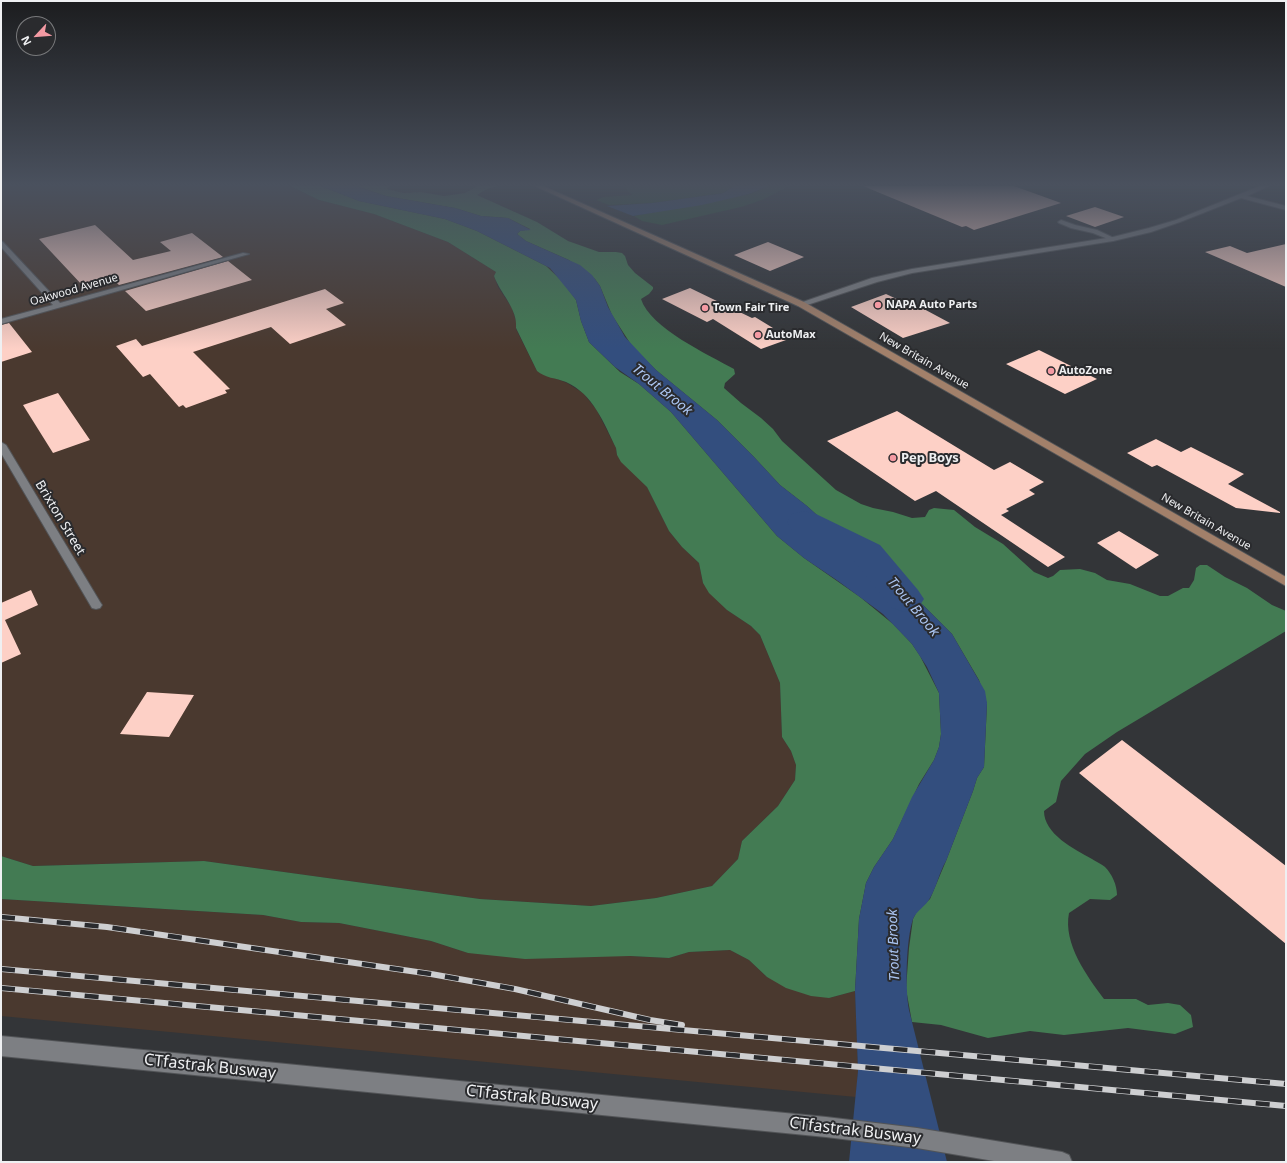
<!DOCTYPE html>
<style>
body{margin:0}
#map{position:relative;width:1287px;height:1163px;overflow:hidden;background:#333538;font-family:"Noto Sans",sans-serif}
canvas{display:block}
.frame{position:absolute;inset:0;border:2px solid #eff0f2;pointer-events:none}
.north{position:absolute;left:16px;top:16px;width:40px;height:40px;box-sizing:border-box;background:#2a2b2e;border:1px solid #797a7c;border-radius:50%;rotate:244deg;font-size:11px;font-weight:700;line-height:16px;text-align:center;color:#eff0f2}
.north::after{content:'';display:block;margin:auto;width:14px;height:18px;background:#f49aa3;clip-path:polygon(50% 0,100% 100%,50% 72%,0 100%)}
</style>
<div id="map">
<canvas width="1287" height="1163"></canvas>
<div class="frame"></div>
<div class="north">N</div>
</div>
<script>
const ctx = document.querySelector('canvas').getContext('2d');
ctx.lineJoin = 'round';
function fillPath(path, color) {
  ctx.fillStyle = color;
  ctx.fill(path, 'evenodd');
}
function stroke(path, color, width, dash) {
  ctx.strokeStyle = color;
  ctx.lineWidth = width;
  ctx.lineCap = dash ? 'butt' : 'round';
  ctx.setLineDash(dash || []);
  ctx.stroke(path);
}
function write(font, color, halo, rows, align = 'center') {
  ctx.font = font + ' "Noto Sans",sans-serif';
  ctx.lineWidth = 4;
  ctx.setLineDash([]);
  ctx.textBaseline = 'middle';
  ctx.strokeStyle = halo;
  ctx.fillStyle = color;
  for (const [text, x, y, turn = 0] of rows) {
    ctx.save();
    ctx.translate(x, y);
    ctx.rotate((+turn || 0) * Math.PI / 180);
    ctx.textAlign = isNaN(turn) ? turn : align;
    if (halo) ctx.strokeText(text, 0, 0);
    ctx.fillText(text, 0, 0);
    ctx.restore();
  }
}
fillPath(new Path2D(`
 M 1,186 L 290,186 L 319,200 L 374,214 L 448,242 L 496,272 L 494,276 L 498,287 L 512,308 L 517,324 L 516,329 L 537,371 L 567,383 L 583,393 L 596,409 L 616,448 L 617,455 L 647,487 L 669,531 L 682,547 L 699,563 L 703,583 L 727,610 L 751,626 L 760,635 L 780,683 L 782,737 L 791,751 L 796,765 L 795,780 L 778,806 L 742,841 L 738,859 L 712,886 L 656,898 L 591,906 L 480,899 L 204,861 L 33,866 L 1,856 Z
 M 1,899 L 263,915 L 301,922 L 339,923 L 431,941 L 468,953 L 630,956 L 669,958 L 689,952 L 730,950 L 749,960 L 767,977 L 829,998 L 855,991 L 858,1071 L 856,1097 L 1,1016 Z`), '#4a392f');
fillPath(new Path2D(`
 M 623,186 L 734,186 L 723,193 L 717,194 L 652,203 L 609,205 L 596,200 L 603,197 L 632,195 Z
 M 769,186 L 790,186 L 762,200 L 741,207 L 662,225 L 642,221 L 634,216 L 749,194 Z`), '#2c5739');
fillPath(new Path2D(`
 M 290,186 L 321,186 L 359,201 L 445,219 L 477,231 L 546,266 L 562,281 L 576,300 L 581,321 L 589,342 L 593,346 L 620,372 L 639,384 L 671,412 L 777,536 L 804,558 L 860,597 L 893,624 L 912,644 L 920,656 L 939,693 L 941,734 L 939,747 L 934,760 L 919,784 L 893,839 L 874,867 L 866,883 L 859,919 L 855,991 L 829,998 L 811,996 L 786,988 L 767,977 L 749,960 L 730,950 L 689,952 L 669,958 L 630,956 L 525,959 L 468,953 L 431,941 L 339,923 L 301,922 L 263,915 L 1,899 L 1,856 L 33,866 L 204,861 L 480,899 L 591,906 L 656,898 L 712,886 L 738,859 L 742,841 L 778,806 L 795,780 L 796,765 L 791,751 L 782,737 L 780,683 L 760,635 L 751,626 L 727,610 L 709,593 L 703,583 L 699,563 L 682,547 L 669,531 L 647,487 L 621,462 L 617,455 L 616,448 C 604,423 593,394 566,382 C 556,378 545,378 537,371 L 516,328 C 518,309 500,293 494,276 L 496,272 L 448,242 L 374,214 L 319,200 Z
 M 356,186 L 390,186 L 387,189 L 404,193 L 421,192 L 444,196 L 465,193 L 477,186 L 500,186 L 487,189 L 477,195 L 537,222 L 568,241 L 599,252 L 616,252 L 622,253 L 625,256 L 628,265 L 635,273 L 653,287 L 653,289 L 649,294 L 641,299 C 650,328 709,355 734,369 L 735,374 L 725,383 L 724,388 L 741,403 L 761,418 L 773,429 L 782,441 L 836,490 L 861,504 L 873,508 L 893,512 L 912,518 L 925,517 L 929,510 L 934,508 L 954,510 L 975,527 L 1003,544 L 1034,572 L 1048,578 L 1053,576 L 1060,570 L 1080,569 L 1095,573 L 1107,580 L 1130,584 L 1160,596 L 1168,596 L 1183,588 L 1189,588 L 1194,580 L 1196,568 L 1200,565 L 1207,565 L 1225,577 L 1247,588 L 1272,605 L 1286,611 L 1286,631 L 1117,732 L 1085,754 L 1061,781 L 1056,802 L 1044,811 C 1044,834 1074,849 1092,859 C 1096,862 1102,864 1105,867 C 1112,874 1117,885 1117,895 L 1110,900 L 1090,899 L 1069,913 C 1063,944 1087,976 1104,999 L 1136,999 L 1148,1005 L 1168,1003 L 1180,1005 L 1191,1015 L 1193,1027 L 1175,1034 L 1128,1028 L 1064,1035 L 1030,1031 L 988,1038 L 941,1025 L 912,1022 L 906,989 L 909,948 L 913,919 L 917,911 L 930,899 L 946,861 L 973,791 L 977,778 L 984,767 L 987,704 L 979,680 L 952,634 L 924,606 L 887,572 L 868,556 L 848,543 L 807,506 L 780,485 L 754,457 L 717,420 L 656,370 L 632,346 L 612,315 L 600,286 L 595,279 L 569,260 L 526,241 L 517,234 L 520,231 L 530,229 L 508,218 L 481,216 L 455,208 L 386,196 Z`), '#437b53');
fillPath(new Path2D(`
 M 321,186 L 356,186 L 386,196 L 455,208 L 481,216 L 508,218 L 531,230 L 520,231 L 517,234 L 526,241 L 580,265 L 592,275 L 600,286 L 608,307 L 625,337 L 656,370 L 717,420 L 754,457 L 780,485 L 807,506 L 848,543 L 868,556 L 887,572 L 924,606 L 952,634 L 985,691 L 987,703 L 984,767 L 977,778 L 973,791 L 946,861 C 939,873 937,886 930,898 C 926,906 917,910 913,919 C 906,940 905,988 909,1010 L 947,1162 L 849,1162 L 858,1071 L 855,991 L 859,919 L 866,883 L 874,867 L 893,839 L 912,797 L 934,760 L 939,747 L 941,734 L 939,693 L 927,667 L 912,644 L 883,614 L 838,581 L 804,558 L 777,536 L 671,412 L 639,384 L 615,367 L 593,346 L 589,342 L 581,321 L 576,300 L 550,268 L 477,231 L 445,219 L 359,201 Z
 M 734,186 L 769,186 L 749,194 L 702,205 L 633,216 L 607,206 L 652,203 L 717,194 L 723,193 Z`), '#334e7e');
fillPath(new Path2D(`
 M 804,511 L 816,514 L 880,545 L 918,590 L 924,599 L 918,608 L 905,612 L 892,608 L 854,561 L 792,530 L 787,522 L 792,514 Z`), '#334e7e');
fillPath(new Path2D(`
 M 863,186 L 1014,186 L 1061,203 L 974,230 L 966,226 L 962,227 Z
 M 1095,207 L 1124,217 L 1095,227 L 1066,216 Z
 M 95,225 L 133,260 L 171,251 L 160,242 L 192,233 L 223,257 L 119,285 L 112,278 L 83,286 L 39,239 Z
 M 768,242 L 804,257 L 770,271 L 734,255 Z
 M 1286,244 L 1286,287 L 1205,252 L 1230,246 L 1247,253 Z
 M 228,261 L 252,280 L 146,311 L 125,291 Z
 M 690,288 L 752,318 L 755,317 L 773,328 L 769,329 L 786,340 L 761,349 L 713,319 L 707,322 L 662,299 Z
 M 325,289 L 344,303 L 326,309 L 346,325 L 290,344 L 271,327 L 193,352 L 230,389 L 225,390 L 227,393 L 186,408 L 183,405 L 179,407 L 150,374 L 143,377 L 116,346 L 136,339 L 142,346 Z
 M 886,294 L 918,309 L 922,308 L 950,323 L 903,338 L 851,307 Z
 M 9,323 L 32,352 L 1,362 L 1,325 Z
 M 1039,350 L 1097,379 L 1065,394 L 1006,364 Z
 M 58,393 L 90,440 L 53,453 L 23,405 Z
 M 897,411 L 994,470 L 1010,462 L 1044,482 L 1029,490 L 1035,494 L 1006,509 L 1009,511 L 1001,515 L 1065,557 L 1048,567 L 936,491 L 915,501 L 827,441 Z
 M 1156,439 L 1181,452 L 1191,447 L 1244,474 L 1228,484 L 1280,512 L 1280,513 L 1236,508 L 1157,465 L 1152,467 L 1127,453 Z
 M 1119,531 L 1159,555 L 1136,569 L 1097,543 Z
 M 31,590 L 38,605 L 5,620 L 21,654 L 1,663 L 1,603 Z
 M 147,692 L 194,695 L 169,737 L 120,734 Z
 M 1122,740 L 1286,866 L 1286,944 L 1079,773 Z`), '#fdd0c6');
const lane = new Path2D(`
 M 1061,220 L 1075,225 L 1097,230 L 1116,239 L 1113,241 L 1093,233 L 1071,228 L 1059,223 L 1058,222 Z
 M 1,1036 L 826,1117 L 917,1128 L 1062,1152 L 1069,1155 L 1072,1162 L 1000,1162 L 917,1148 L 826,1137 L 1,1056 Z`);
const street = new Path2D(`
 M 1260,186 L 1269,186 L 1247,196 L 1286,206 L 1286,210 L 1241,198 L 1180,222 L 1151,232 L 1113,241 L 912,273 L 877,282 L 804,306 L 798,306 L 797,304 L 872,278 L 912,269 L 1113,237 L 1149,228 L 1176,220 Z
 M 1,241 L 3,242 L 60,303 L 243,253 L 249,254 L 1,324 L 1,319 L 53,305 L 1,247 Z
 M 1,442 L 6,445 L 100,602 L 102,605 L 100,608 L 96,609 L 92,608 L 1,453 Z`);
const secondary = new Path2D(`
 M 535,186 L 543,186 L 804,302 L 1286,577 L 1286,586 L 798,306 Z`);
stroke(lane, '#525457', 2);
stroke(street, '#525457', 2);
stroke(secondary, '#525457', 2);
fillPath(lane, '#7d7f83');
fillPath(street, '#7d7f83');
fillPath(secondary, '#a2806a');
const rail = new Path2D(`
 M 1,917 L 107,927 L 431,974 L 515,989 L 650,1020 L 682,1025
 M 1,969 L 1286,1084
 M 1,988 L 1286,1106`);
stroke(rail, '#cecfd1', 6);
stroke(rail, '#2a2b2e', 4.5, [14]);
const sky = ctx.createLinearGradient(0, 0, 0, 349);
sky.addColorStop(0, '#1c1d1f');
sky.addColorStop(0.53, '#4a515e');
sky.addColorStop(1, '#4a515e00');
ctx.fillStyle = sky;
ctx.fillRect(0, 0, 1287, 349);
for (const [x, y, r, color] of [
 [878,305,4,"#f49aa3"],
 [705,308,4,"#f49aa3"],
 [758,335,4,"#f49aa3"],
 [1051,371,4,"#f49aa3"],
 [893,458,4,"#f49aa3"]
]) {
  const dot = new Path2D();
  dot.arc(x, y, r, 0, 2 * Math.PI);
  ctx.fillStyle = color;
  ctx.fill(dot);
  stroke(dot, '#2a2b2e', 1.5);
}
write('11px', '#eff0f2', '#2a2b2e', [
 ["Oakwood Avenue",74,290,-16],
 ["New Britain Avenue",924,361,30],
 ["New Britain Avenue",1206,522,30]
]);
write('bold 11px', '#eff0f2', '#2a2b2e', [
 ["NAPA Auto Parts",886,305],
 ["Town Fair Tire",713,308],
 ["AutoMax",766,335],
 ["AutoZone",1059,371]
], 'left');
write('bold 13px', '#eff0f2', '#2a2b2e', [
 ["Pep Boys",901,458]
], 'left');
write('13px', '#eff0f2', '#2a2b2e', [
 ["Brixton Street",60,518,59]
]);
write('italic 14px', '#abc5f2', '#2a2b2e', [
 ["Trout Brook",662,390,39],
 ["Trout Brook",913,607,50],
 ["Trout Brook",894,945,-92]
]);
write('16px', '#eff0f2', '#2a2b2e', [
 ["CTfastrak Busway",210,1067,6],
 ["CTfastrak Busway",532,1098,6],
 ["CTfastrak Busway",855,1131,7]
]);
</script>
